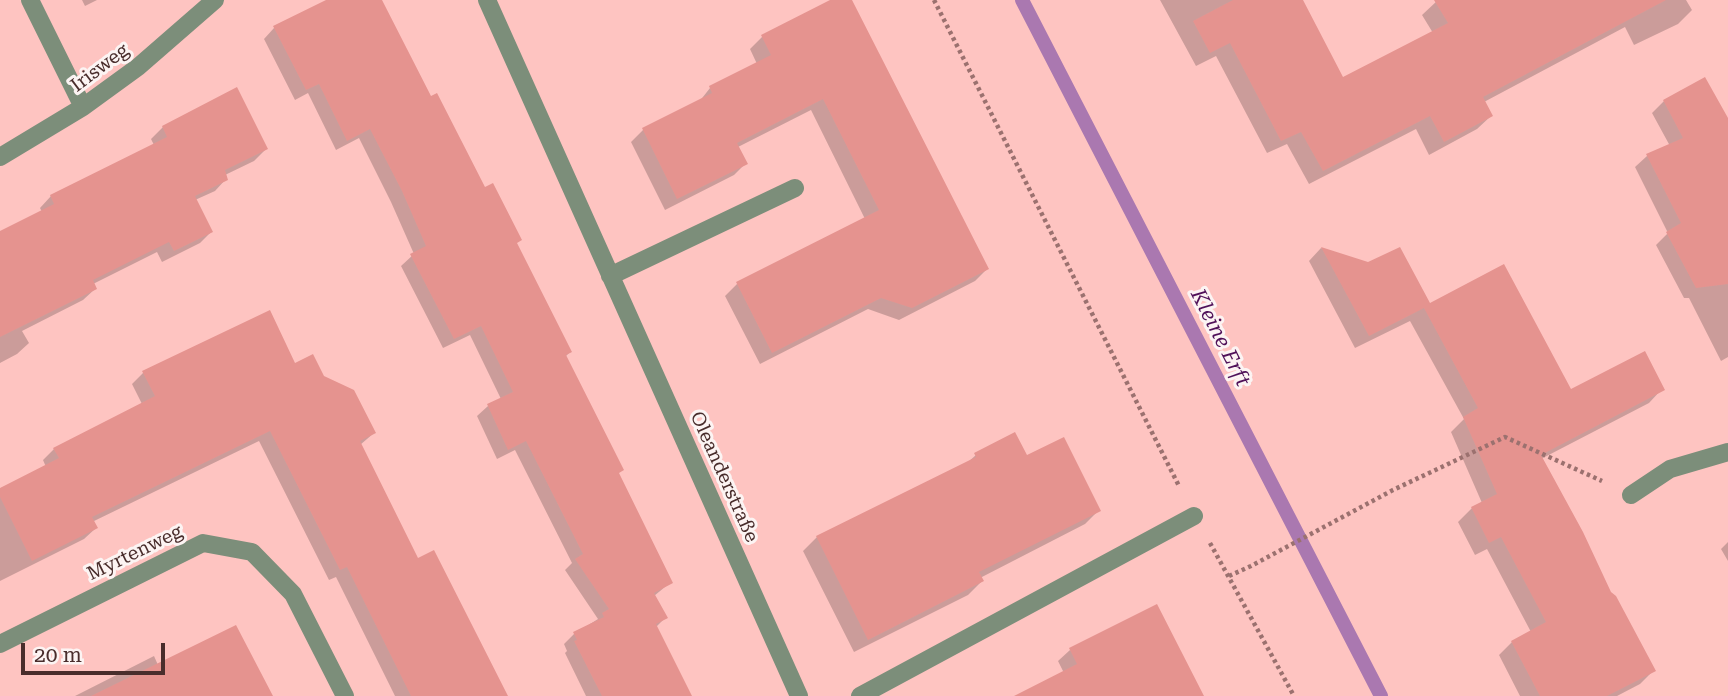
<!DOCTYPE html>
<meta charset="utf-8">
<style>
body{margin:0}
#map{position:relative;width:1728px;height:696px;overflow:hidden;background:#fec4c1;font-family:"Roboto Serif",serif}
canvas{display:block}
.scale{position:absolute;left:21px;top:643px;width:144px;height:32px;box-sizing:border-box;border:4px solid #492d2c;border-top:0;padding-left:9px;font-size:21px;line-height:24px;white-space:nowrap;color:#492d2c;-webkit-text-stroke:5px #fcf4f3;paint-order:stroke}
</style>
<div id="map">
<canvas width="1728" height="696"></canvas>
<div class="scale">20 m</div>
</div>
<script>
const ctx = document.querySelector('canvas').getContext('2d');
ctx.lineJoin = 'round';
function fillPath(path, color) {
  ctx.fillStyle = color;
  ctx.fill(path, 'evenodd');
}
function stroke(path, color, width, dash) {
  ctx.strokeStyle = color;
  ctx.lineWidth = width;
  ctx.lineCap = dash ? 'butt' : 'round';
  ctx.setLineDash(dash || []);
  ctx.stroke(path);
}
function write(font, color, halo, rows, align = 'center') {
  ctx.font = font + ' "Roboto Serif",serif';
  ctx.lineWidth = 6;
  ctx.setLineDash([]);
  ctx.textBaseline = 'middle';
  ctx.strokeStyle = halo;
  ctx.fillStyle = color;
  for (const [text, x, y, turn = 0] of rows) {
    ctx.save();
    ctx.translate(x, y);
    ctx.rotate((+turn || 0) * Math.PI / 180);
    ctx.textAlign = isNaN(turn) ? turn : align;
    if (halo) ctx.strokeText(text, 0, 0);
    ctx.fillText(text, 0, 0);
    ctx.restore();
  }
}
fillPath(new Path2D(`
 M 82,0 L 97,0 L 85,6 Z
 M 330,0 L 380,0 L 430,99 L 516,244 L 570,352 L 565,357 L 618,474 L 671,582 L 654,596 L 665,618 L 656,627 L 690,696 L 586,696 L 565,653 L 567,651 L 564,644 L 574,634 L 598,619 L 565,570 L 572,563 L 515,450 L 497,459 L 477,416 L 488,406 L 501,399 L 470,335 L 443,348 L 401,266 L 414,254 L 391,202 L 359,138 L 336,150 L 308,93 L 295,100 L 264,39 L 274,28 Z
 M 834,0 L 850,0 L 987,269 L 975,281 L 899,320 L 868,309 L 760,364 L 725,296 L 737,284 L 865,219 L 811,110 L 738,147 L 746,163 L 734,175 L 665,210 L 631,142 L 643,130 L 699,102 L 710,88 L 757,64 L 750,49 L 762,37 Z
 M 1160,0 L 1301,0 L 1342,79 L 1433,33 L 1422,15 L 1438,0 L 1686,0 L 1692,10 L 1678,24 L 1634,45 L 1625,27 L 1484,102 L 1491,116 L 1477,129 L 1429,155 L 1416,129 L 1309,184 L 1287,144 L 1267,153 L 1216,56 L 1196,66 Z
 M 1664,101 L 1728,125 L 1728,357 L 1721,361 L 1689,298 L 1684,298 L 1656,245 L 1668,233 L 1635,167 L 1647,156 L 1670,146 L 1652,113 Z
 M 163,127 L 266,149 L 254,161 L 225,175 L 226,179 L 215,191 L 195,200 L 211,232 L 200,243 L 162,262 L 157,252 L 93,284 L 95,289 L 83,300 L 22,331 L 29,343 L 17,354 L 0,363 L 0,233 L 42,212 L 40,208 L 51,196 L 154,145 L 151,139 Z
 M 1321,248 L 1368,264 L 1430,306 L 1570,391 L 1662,389 L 1649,403 L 1541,459 L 1609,593 L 1653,671 L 1640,684 L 1617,696 L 1520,696 L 1499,655 L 1512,642 L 1531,632 L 1487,549 L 1475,555 L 1458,522 L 1472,508 L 1482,503 L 1451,432 L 1464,419 L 1410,321 L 1355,348 L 1309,261 Z
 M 295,365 L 323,378 L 374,433 L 360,445 L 417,560 L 504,696 L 395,696 L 336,577 L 329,580 L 259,441 L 92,522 L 96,528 L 84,539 L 0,581 L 0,489 L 46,467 L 43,460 L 54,449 L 142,404 L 132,384 L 143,373 Z
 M 976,455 L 1026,458 L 1099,510 L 1085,524 L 980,578 L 982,581 L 968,595 L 854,652 L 803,551 L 817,537 L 967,463 Z
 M 1728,542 L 1728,561 L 1721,549 Z
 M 1070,650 L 1189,696 L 1018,696 L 1064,673 L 1058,661 Z
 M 154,656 L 158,665 L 271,696 L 75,696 Z`), '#0003');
stroke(new Path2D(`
 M 1022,0 L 1381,696`), '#aa78b0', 14);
fillPath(new Path2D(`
 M 326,0 L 382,0 L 431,96 L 437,93 L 485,187 L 493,183 L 522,240 L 517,243 L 572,352 L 566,355 L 624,470 L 619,473 L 673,583 L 654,593 L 668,618 L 656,624 L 692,696 L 602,696 L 574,641 L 577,640 L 573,632 L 604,617 L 602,613 L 609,609 L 575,559 L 583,554 L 526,441 L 508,450 L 487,404 L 513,392 L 481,326 L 454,339 L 410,254 L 426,246 L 402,191 L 370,129 L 347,141 L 319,84 L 306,90 L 273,26 Z
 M 830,0 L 852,0 L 989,269 L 912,308 L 881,298 L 772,353 L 736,282 L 879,210 L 823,99 L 737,143 L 748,164 L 677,199 L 642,128 L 712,93 L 709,86 L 771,55 L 761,35 Z
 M 1233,0 L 1303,0 L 1343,77 L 1448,23 L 1434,0 L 1666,0 L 1483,97 L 1493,116 L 1444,142 L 1430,116 L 1323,171 L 1301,132 L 1281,141 L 1230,43 L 1210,53 L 1193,21 Z
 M 1705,77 L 1728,118 L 1728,284 L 1696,288 L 1666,232 L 1681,223 L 1646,154 L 1683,138 L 1663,100 Z
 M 237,87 L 268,149 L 225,170 L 228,180 L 195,196 L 213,232 L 174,251 L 169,242 L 93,280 L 97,289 L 0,337 L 0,231 L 54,204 L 50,195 L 167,137 L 162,126 Z
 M 1321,247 L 1368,262 L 1400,247 L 1430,303 L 1504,264 L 1571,389 L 1645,351 L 1665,390 L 1541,455 L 1583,532 L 1611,592 L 1616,596 L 1656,671 L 1607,696 L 1540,696 L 1511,641 L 1546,622 L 1501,537 L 1489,543 L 1471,507 L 1497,494 L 1463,417 L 1478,408 L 1424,308 L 1369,336 Z
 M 270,310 L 295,363 L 313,354 L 324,376 L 354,390 L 376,433 L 360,441 L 418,558 L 434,550 L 508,696 L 411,696 L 347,567 L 340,570 L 270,431 L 92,517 L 98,528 L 32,561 L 0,497 L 0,488 L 59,458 L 53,448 L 155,396 L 142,371 Z
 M 1015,432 L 1027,455 L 1064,437 L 1101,511 L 979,572 L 984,581 L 868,640 L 816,536 L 976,457 L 974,453 Z
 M 1157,604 L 1204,696 L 1014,696 L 1077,664 L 1069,648 Z
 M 236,625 L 273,696 L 91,696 Z`), '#e5938f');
stroke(new Path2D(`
 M 934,0 L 1179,486
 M 1210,543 L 1294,696
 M 1229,576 L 1251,566 L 1393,490 L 1505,437 L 1602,481`), '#9b716f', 4.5, [3.5, 3.5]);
stroke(new Path2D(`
 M 30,0 L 83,107
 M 487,0 L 799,696
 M 0,157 L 83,107 L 138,67 L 215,0
 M 610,276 L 795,188
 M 1631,495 L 1670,469 L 1728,452
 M 0,644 L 203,543 L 252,552 L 293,594 L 345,696
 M 860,696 L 1194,516`), '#7c8e7a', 18);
write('19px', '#492d2c', '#fcf4f3', [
 ["Irisweg",100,68,-37],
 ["Oleanderstraße",724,477,66],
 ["Myrtenweg",135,553,-26]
]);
write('italic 21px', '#501159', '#fcf4f3', [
 ["Kleine Erft",1220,338,63]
]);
</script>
